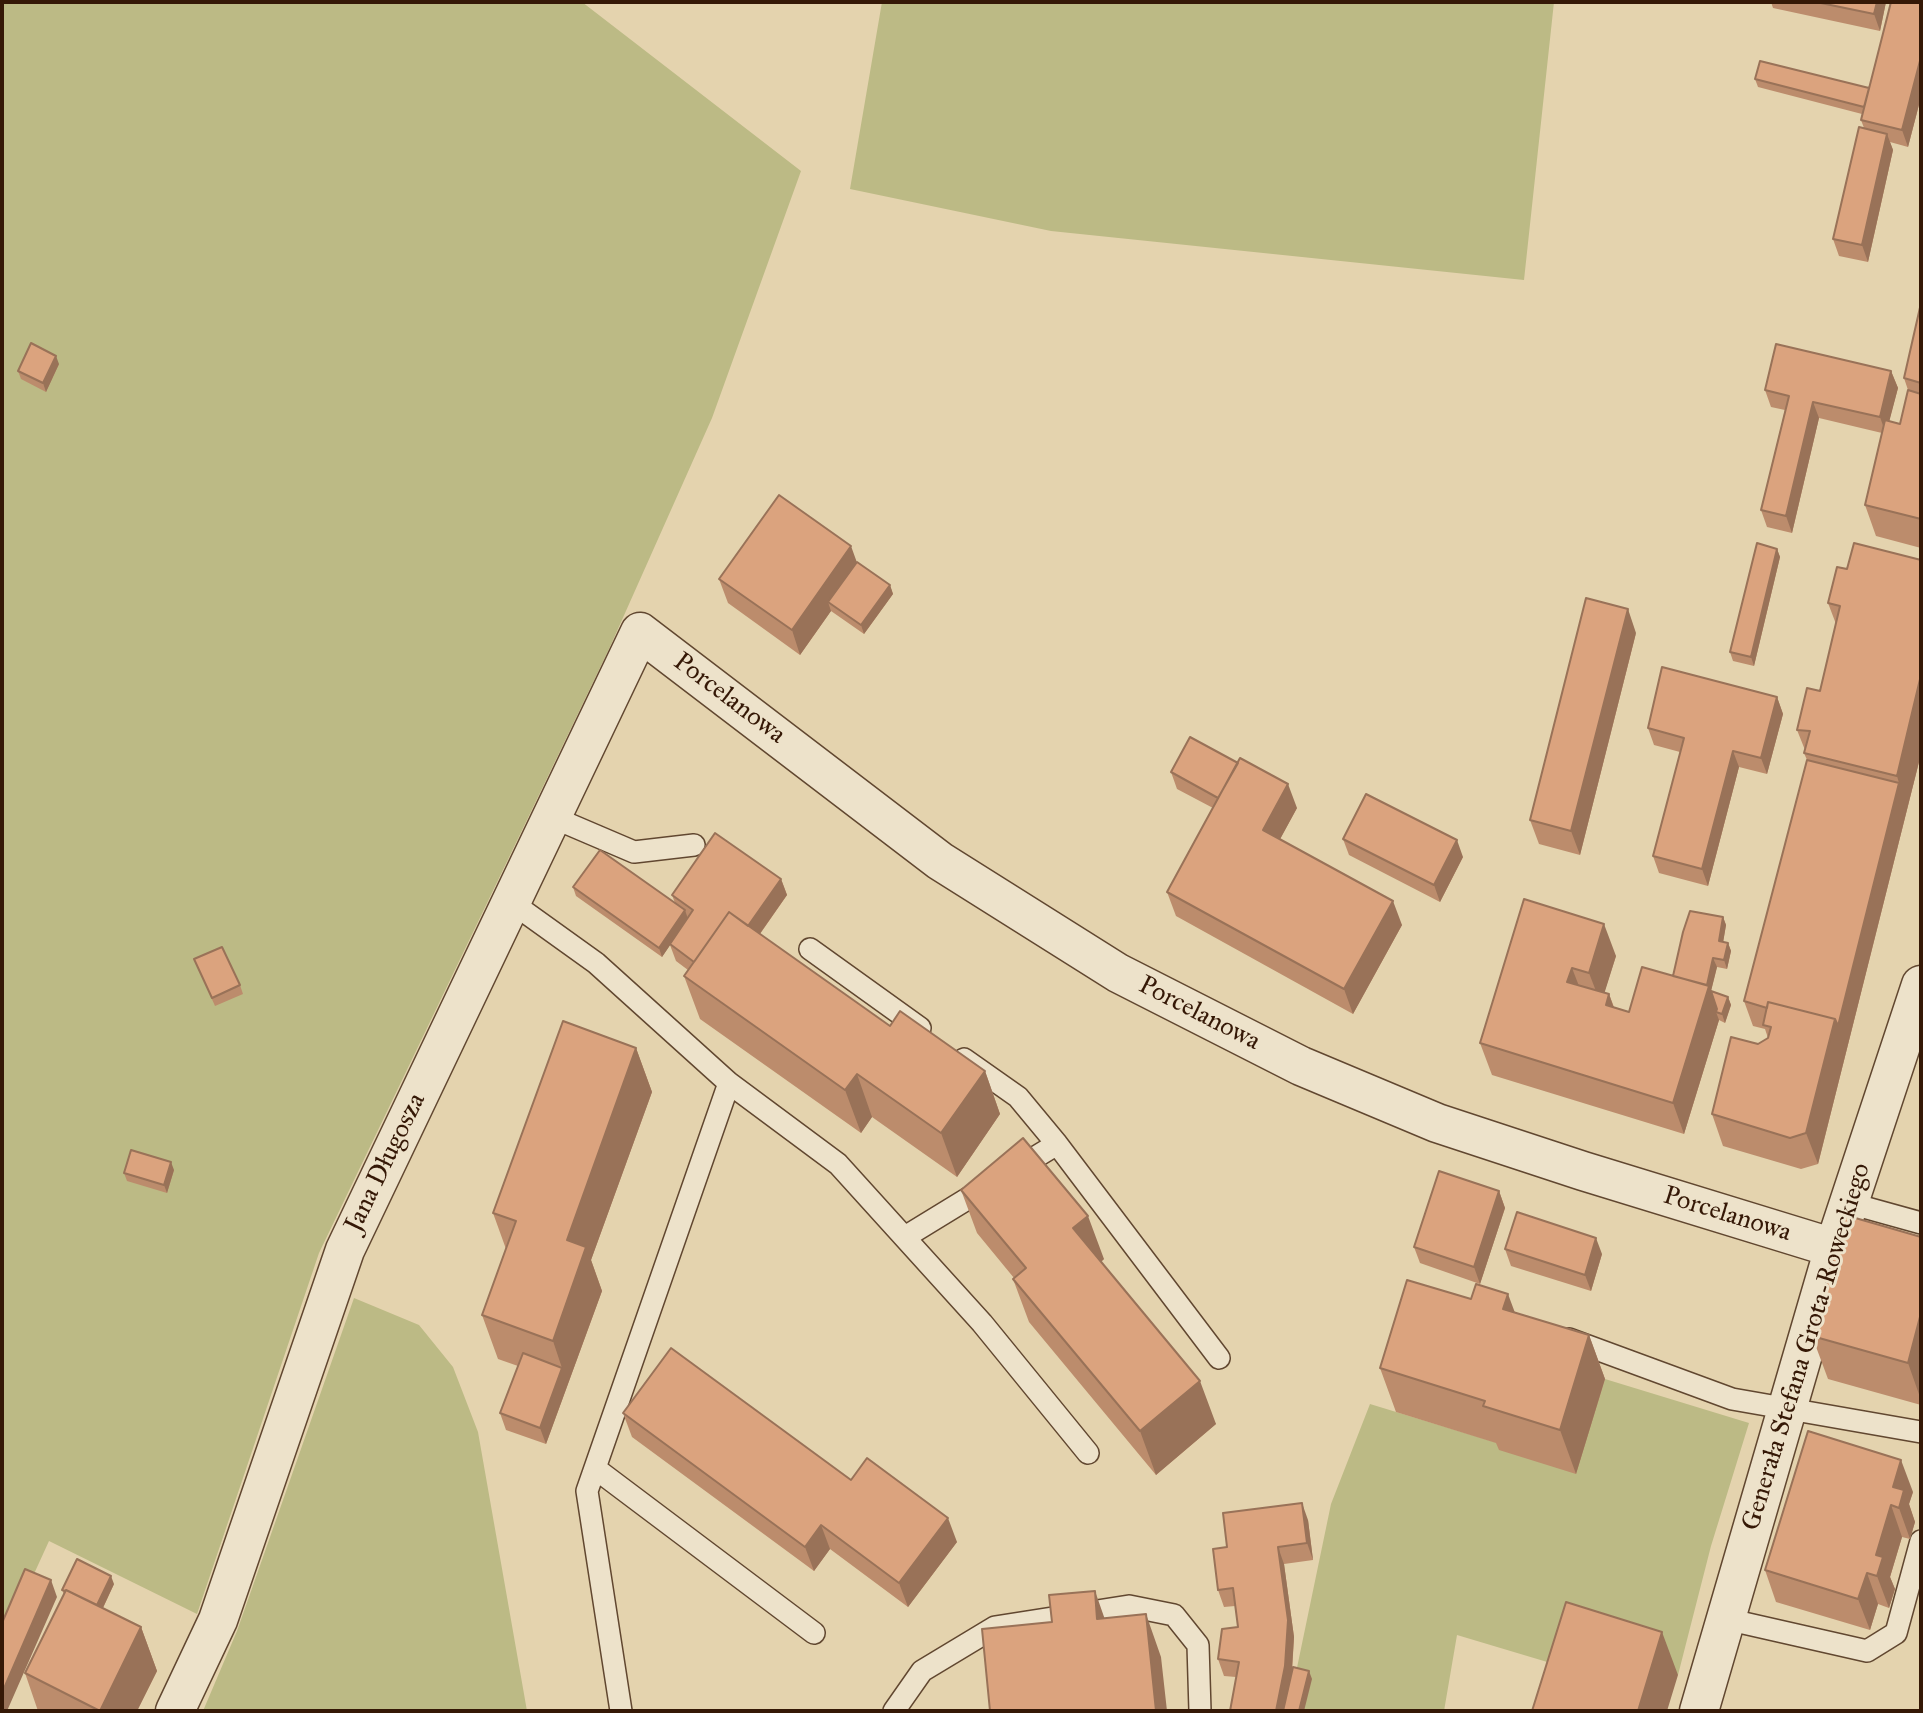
<!DOCTYPE html>
<meta charset="utf-8">
<style>
body{margin:0}
#map{position:relative;width:1923px;height:1713px;overflow:hidden;background:#e4d3ae;font-family:"IM FELL Great Primer",serif}
canvas{display:block}
.frame{position:absolute;inset:0;border:4px solid #351806;pointer-events:none}
</style>
<div id="map">
<canvas width="1923" height="1713"></canvas>
<div class="frame"></div>
</div>
<script>
const ctx = document.querySelector('canvas').getContext('2d');
ctx.lineJoin = 'round';
function fillPath(path, color) {
  ctx.fillStyle = color;
  ctx.fill(path, 'evenodd');
}
function stroke(path, color, width, dash) {
  ctx.strokeStyle = color;
  ctx.lineWidth = width;
  ctx.lineCap = dash ? 'butt' : 'round';
  ctx.setLineDash(dash || []);
  ctx.stroke(path);
}
function write(font, color, halo, rows, align = 'center') {
  ctx.font = font + ' "IM FELL Great Primer",serif';
  ctx.lineWidth = 6;
  ctx.setLineDash([]);
  ctx.textBaseline = 'middle';
  ctx.strokeStyle = halo;
  ctx.fillStyle = color;
  for (const [text, x, y, turn = 0] of rows) {
    ctx.save();
    ctx.translate(x, y);
    ctx.rotate((+turn || 0) * Math.PI / 180);
    ctx.textAlign = isNaN(turn) ? turn : align;
    if (halo) ctx.strokeText(text, 0, 0);
    ctx.fillText(text, 0, 0);
    ctx.restore();
  }
}
fillPath(new Path2D(`
 M 2,2 L 582,2 L 801,171 L 712,418 L 609,649 L 319,1253 L 197,1614 L 49,1541 L 2,1644 Z
 M 882,2 L 1554,2 L 1524,280 L 1051,231 L 850,189 Z
 M 354,1298 L 419,1325 L 453,1367 L 478,1432 L 527,1711 L 203,1711 L 237,1631 Z
 M 1605,1379 L 1749,1423 L 1711,1546 L 1678,1675 L 1574,1670 L 1457,1635 L 1444,1711 L 1288,1711 L 1331,1504 L 1370,1404 L 1501,1444 L 1575,1473 Z`), '#bcba85');
const lane = new Path2D(`
 M 552,817 L 634,852 L 694,845
 M 511,902 L 596,963 L 729,1083 L 838,1164 L 982,1323 L 1088,1453
 M 810,949 L 920,1028
 M 964,1059 L 1018,1097 L 1057,1144
 M 1849,1203 L 1921,1223
 M 905,1237 L 1057,1144 L 1219,1358
 M 1569,1339 L 1732,1399 L 1921,1432
 M 596,1469 L 814,1633
 M 1726,1619 L 1867,1651 L 1896,1633 L 1921,1541
 M 621,1711 L 587,1491 L 729,1083
 M 894,1711 L 922,1671 L 995,1627 L 1129,1606 L 1174,1615 L 1198,1645 L 1200,1711`);
const street = new Path2D(`
 M 175,1711 L 218,1620 L 345,1250 L 640,632 L 940,861 L 1118,973 L 1301,1066 L 1437,1123 L 1583,1171 L 1834,1248
 M 1699,1711 L 1834,1248 L 1921,985`);
stroke(lane, '#614730', 24);
stroke(street, '#614730', 41);
stroke(lane, '#ede2ca', 21);
stroke(street, '#ede2ca', 38);
fillPath(new Path2D(`
 M 1771,2 L 1886,2 L 1880,31 L 1773,8 Z
 M 1921,2 L 1921,97 L 1908,147 L 1890,142 L 1893,150 L 1868,262 L 1839,256 L 1833,239 L 1864,128 L 1861,120 L 1862,114 L 1758,87 L 1755,79 L 1869,88 Z
 M 1921,303 L 1921,548 L 1876,536 L 1865,505 L 1882,433 L 1819,418 L 1792,533 L 1767,527 L 1761,510 L 1785,410 L 1771,407 L 1765,390 L 1891,371 L 1898,388 L 1889,421 L 1900,424 L 1908,390 L 1904,378 Z
 M 59,364 L 46,392 L 21,379 L 18,371 Z
 M 1777,549 L 1780,557 L 1754,666 L 1733,661 L 1730,652 Z
 M 1921,560 L 1921,754 L 1818,1164 L 1801,1169 L 1723,1146 L 1712,1114 L 1758,1044 L 1768,1038 L 1765,1029 L 1753,1026 L 1744,1001 L 1807,760 L 1804,753 L 1805,750 L 1797,730 L 1820,691 L 1836,624 L 1828,603 L 1847,569 Z
 M 857,562 L 890,585 L 893,594 L 864,634 L 831,611 L 800,655 L 728,603 L 719,579 Z
 M 1636,633 L 1580,855 L 1539,844 L 1530,820 Z
 M 1777,697 L 1783,714 L 1767,774 L 1739,767 L 1708,886 L 1659,873 L 1653,856 L 1680,752 L 1654,745 L 1648,728 Z
 M 1171,772 L 1297,808 L 1280,839 L 1402,925 L 1353,1014 L 1176,916 L 1167,892 L 1213,808 L 1177,789 Z
 M 1343,839 L 1463,857 L 1440,902 L 1349,855 Z
 M 781,879 L 787,895 L 760,934 L 890,1026 L 985,1071 L 1000,1114 L 957,1177 L 872,1117 L 861,1133 L 700,1019 L 684,976 L 688,970 L 676,961 L 670,945 L 662,957 L 576,896 L 573,887 L 675,903 L 672,895 Z
 M 1524,899 L 1616,956 L 1604,993 L 1609,994 L 1614,1007 L 1629,1012 L 1673,976 L 1723,917 L 1726,925 L 1723,942 L 1728,943 L 1731,951 L 1727,969 L 1717,967 L 1711,991 L 1728,997 L 1731,1005 L 1725,1023 L 1719,1020 L 1684,1134 L 1492,1075 L 1480,1043 Z
 M 194,959 L 240,985 L 243,994 L 215,1006 Z
 M 636,1048 L 652,1092 L 591,1260 L 602,1291 L 546,1444 L 506,1430 L 500,1413 L 518,1366 L 498,1359 L 482,1315 L 506,1249 L 493,1213 Z
 M 174,1170 L 167,1193 L 127,1181 L 124,1173 Z
 M 961,1190 L 1104,1259 L 1101,1262 L 1216,1424 L 1156,1475 L 1029,1322 L 1013,1279 L 1014,1278 L 977,1233 Z
 M 1499,1191 L 1505,1208 L 1480,1284 L 1420,1263 L 1414,1247 Z
 M 1921,1237 L 1921,1405 L 1828,1379 L 1812,1336 Z
 M 1505,1249 L 1602,1254 L 1591,1291 L 1511,1266 Z
 M 1515,1313 L 1589,1335 L 1605,1379 L 1576,1474 L 1499,1450 L 1496,1443 L 1396,1412 L 1380,1368 Z
 M 623,1413 L 851,1480 L 957,1542 L 908,1607 L 830,1549 L 814,1571 L 632,1437 Z
 M 1913,1492 L 1909,1504 L 1915,1522 L 1910,1539 L 1902,1537 L 1890,1577 L 1895,1589 L 1889,1608 L 1878,1604 L 1870,1630 L 1776,1602 L 1765,1570 Z
 M 1308,1520 L 1313,1560 L 1284,1564 L 1294,1637 L 1292,1673 L 1312,1679 L 1236,1677 L 1224,1676 L 1218,1659 L 1238,1627 L 1235,1606 L 1224,1607 L 1218,1590 L 1227,1547 Z
 M 114,1584 L 103,1608 L 141,1627 L 157,1671 L 137,1711 L 38,1711 L 25,1673 L 64,1594 L 62,1590 Z`), '#bc8c6c');
fillPath(new Path2D(`
 M 1877,2 L 1886,2 L 1880,31 L 1874,14 Z
 M 1921,57 L 1921,97 L 1908,147 L 1902,130 Z
 M 1887,134 L 1893,150 L 1868,262 L 1862,245 Z
 M 56,356 L 59,364 L 46,392 L 43,383 Z
 M 1891,371 L 1898,388 L 1886,434 L 1880,417 Z
 M 1813,402 L 1819,418 L 1792,533 L 1786,516 Z
 M 851,546 L 860,571 L 828,602 L 831,611 L 800,655 L 792,630 Z
 M 1777,549 L 1780,557 L 1754,666 L 1751,657 Z
 M 890,585 L 893,594 L 864,634 L 861,625 Z
 M 1628,609 L 1636,633 L 1580,855 L 1571,831 Z
 M 1921,675 L 1921,754 L 1818,1164 L 1806,1133 L 1835,1019 L 1899,783 L 1897,776 Z
 M 1777,697 L 1783,714 L 1767,774 L 1761,758 Z
 M 1733,751 L 1739,767 L 1708,886 L 1702,869 Z
 M 1288,784 L 1297,808 L 1272,854 L 1263,830 Z
 M 1457,840 L 1463,857 L 1440,902 L 1434,885 Z
 M 781,879 L 787,895 L 719,992 L 713,975 Z
 M 1393,901 L 1402,925 L 1353,1014 L 1344,989 Z
 M 685,910 L 688,919 L 662,957 L 659,948 Z
 M 1723,917 L 1726,925 L 1722,949 L 1719,941 Z
 M 1604,924 L 1616,956 L 1601,1004 L 1589,973 Z
 M 1728,943 L 1731,951 L 1727,969 L 1724,960 Z
 M 1713,958 L 1717,967 L 1711,991 L 1719,1013 L 1716,1012 L 1719,1020 L 1684,1134 L 1673,1103 L 1706,990 Z
 M 1572,968 L 1584,999 L 1567,982 Z
 M 1609,994 L 1620,1026 L 1606,1005 Z
 M 1728,997 L 1731,1005 L 1725,1023 L 1722,1014 Z
 M 636,1048 L 652,1092 L 591,1260 L 602,1291 L 546,1444 L 540,1428 L 562,1368 L 553,1341 L 567,1240 Z
 M 985,1071 L 1000,1114 L 957,1177 L 941,1133 Z
 M 857,1074 L 872,1117 L 861,1133 L 845,1090 Z
 M 171,1162 L 174,1170 L 167,1193 L 164,1185 Z
 M 1499,1191 L 1505,1208 L 1480,1284 L 1474,1267 Z
 M 1088,1216 L 1104,1259 L 1089,1272 L 1073,1228 Z
 M 1596,1238 L 1602,1254 L 1591,1291 L 1585,1275 Z
 M 1508,1294 L 1524,1337 L 1503,1309 Z
 M 1921,1313 L 1921,1400 L 1908,1363 Z
 M 1589,1335 L 1605,1379 L 1576,1474 L 1560,1430 Z
 M 1200,1381 L 1216,1424 L 1156,1475 L 1140,1431 Z
 M 1901,1460 L 1913,1492 L 1909,1504 L 1915,1522 L 1910,1539 L 1899,1508 L 1893,1487 Z
 M 1302,1503 L 1308,1520 L 1313,1560 L 1307,1543 Z
 M 1891,1505 L 1902,1537 L 1890,1577 L 1895,1589 L 1889,1608 L 1877,1576 L 1876,1555 Z
 M 948,1518 L 957,1542 L 908,1607 L 899,1583 Z
 M 821,1525 L 830,1549 L 814,1571 L 805,1547 Z
 M 1278,1547 L 1284,1564 L 1294,1637 L 1291,1683 L 1285,1711 L 1276,1711 Z
 M 1867,1573 L 1878,1604 L 1870,1630 L 1858,1599 Z
 M 111,1576 L 114,1584 L 100,1614 L 97,1606 Z
 M 51,1580 L 57,1597 L 7,1711 L 2,1711 L 2,1693 Z
 M 1095,1591 L 1110,1634 L 1097,1619 Z
 M 1146,1614 L 1161,1657 L 1167,1711 L 1156,1711 Z
 M 141,1627 L 157,1671 L 137,1711 L 100,1711 Z
 M 1662,1632 L 1678,1675 L 1667,1711 L 1638,1711 Z
 M 1309,1671 L 1312,1679 L 1304,1711 L 1299,1711 Z`), '#997258');
const building = new Path2D(`
 M 1816,2 L 1877,2 L 1874,14 Z
 M 1891,2 L 1921,2 L 1921,57 L 1902,130 L 1861,120 Z
 M 1760,61 L 1869,88 L 1864,107 L 1755,79 Z
 M 1859,127 L 1887,134 L 1862,245 L 1833,239 Z
 M 1921,303 L 1921,383 L 1904,378 Z
 M 31,343 L 56,356 L 43,383 L 18,371 Z
 M 1776,344 L 1891,371 L 1880,417 L 1813,402 L 1786,516 L 1761,510 L 1789,396 L 1765,390 Z
 M 1908,390 L 1921,394 L 1921,519 L 1865,505 L 1885,420 L 1900,424 Z
 M 779,495 L 851,546 L 792,630 L 719,579 Z
 M 1757,543 L 1777,549 L 1751,657 L 1730,652 Z
 M 1854,543 L 1921,560 L 1921,675 L 1897,776 L 1804,753 L 1810,731 L 1797,730 L 1807,688 L 1820,691 L 1840,606 L 1828,603 L 1837,567 L 1847,569 Z
 M 857,562 L 890,585 L 861,625 L 828,602 Z
 M 1586,598 L 1628,609 L 1571,831 L 1530,820 Z
 M 1662,667 L 1777,697 L 1761,758 L 1733,751 L 1702,869 L 1653,856 L 1684,738 L 1648,728 Z
 M 1190,737 L 1238,763 L 1218,798 L 1171,772 Z
 M 1240,758 L 1288,784 L 1263,830 L 1393,901 L 1344,989 L 1167,892 Z
 M 1807,760 L 1899,783 L 1838,1026 L 1835,1019 L 1768,1002 L 1767,1008 L 1744,1001 Z
 M 1366,794 L 1457,840 L 1434,885 L 1343,839 Z
 M 715,833 L 781,879 L 748,926 L 729,912 L 694,962 L 670,944 L 693,910 L 672,895 Z
 M 600,850 L 685,910 L 659,948 L 573,887 Z
 M 1524,899 L 1604,924 L 1589,973 L 1572,968 L 1567,982 L 1609,994 L 1606,1005 L 1629,1012 L 1642,967 L 1709,986 L 1673,1103 L 1480,1043 Z
 M 1690,911 L 1723,917 L 1719,941 L 1728,943 L 1724,960 L 1713,958 L 1707,985 L 1673,976 L 1683,932 Z
 M 729,912 L 890,1026 L 900,1011 L 985,1071 L 941,1133 L 857,1074 L 845,1090 L 684,976 Z
 M 222,947 L 240,985 L 212,998 L 194,959 Z
 M 1711,991 L 1728,997 L 1722,1014 L 1716,1012 L 1717,1009 Z
 M 1768,1002 L 1835,1019 L 1806,1133 L 1790,1138 L 1712,1114 L 1731,1037 L 1758,1044 L 1768,1038 L 1771,1027 L 1763,1025 Z
 M 563,1021 L 636,1048 L 567,1240 L 586,1247 L 553,1341 L 482,1315 L 516,1221 L 493,1213 Z
 M 1023,1138 L 1088,1216 L 1073,1228 L 1200,1381 L 1140,1431 L 1013,1279 L 1026,1268 L 961,1190 Z
 M 131,1150 L 171,1162 L 164,1185 L 124,1173 Z
 M 1439,1171 L 1499,1191 L 1474,1267 L 1414,1247 Z
 M 1517,1212 L 1596,1238 L 1585,1275 L 1505,1249 Z
 M 1845,1215 L 1921,1237 L 1921,1313 L 1908,1363 L 1812,1336 Z
 M 1407,1280 L 1471,1299 L 1476,1284 L 1508,1294 L 1503,1309 L 1589,1335 L 1560,1430 L 1483,1406 L 1485,1401 L 1380,1368 Z
 M 671,1348 L 851,1480 L 867,1458 L 948,1518 L 899,1583 L 821,1525 L 805,1547 L 623,1413 Z
 M 523,1353 L 562,1368 L 540,1428 L 500,1413 Z
 M 1808,1431 L 1901,1460 L 1893,1487 L 1904,1490 L 1899,1508 L 1891,1505 L 1876,1555 L 1883,1557 L 1877,1576 L 1867,1573 L 1858,1599 L 1765,1570 Z
 M 1302,1503 L 1307,1543 L 1278,1547 L 1288,1620 L 1285,1666 L 1276,1711 L 1230,1711 L 1239,1662 L 1218,1659 L 1222,1629 L 1238,1627 L 1233,1588 L 1218,1590 L 1213,1549 L 1227,1547 L 1223,1513 Z
 M 77,1559 L 111,1576 L 97,1605 L 66,1590 L 65,1591 L 62,1590 Z
 M 25,1569 L 51,1580 L 2,1693 L 2,1623 Z
 M 66,1590 L 141,1627 L 100,1711 L 25,1673 Z
 M 1095,1591 L 1097,1619 L 1146,1614 L 1156,1711 L 990,1711 L 982,1629 L 1052,1622 L 1049,1595 Z
 M 1566,1602 L 1662,1632 L 1638,1711 L 1532,1711 Z
 M 1293,1667 L 1309,1671 L 1299,1711 L 1283,1711 Z`);
fillPath(building, '#dba37e');
stroke(building, '#997258', 2);
write('26px', '#351806', '#ede2ca', [
 ["Porcelanowa",729,699,37],
 ["Porcelanowa",1199,1014,27],
 ["Jana Długosza",386,1163,-64],
 ["Porcelanowa",1727,1215,17],
 ["Generała Stefana Grota-Roweckiego",1807,1347,-73]
]);
</script>
